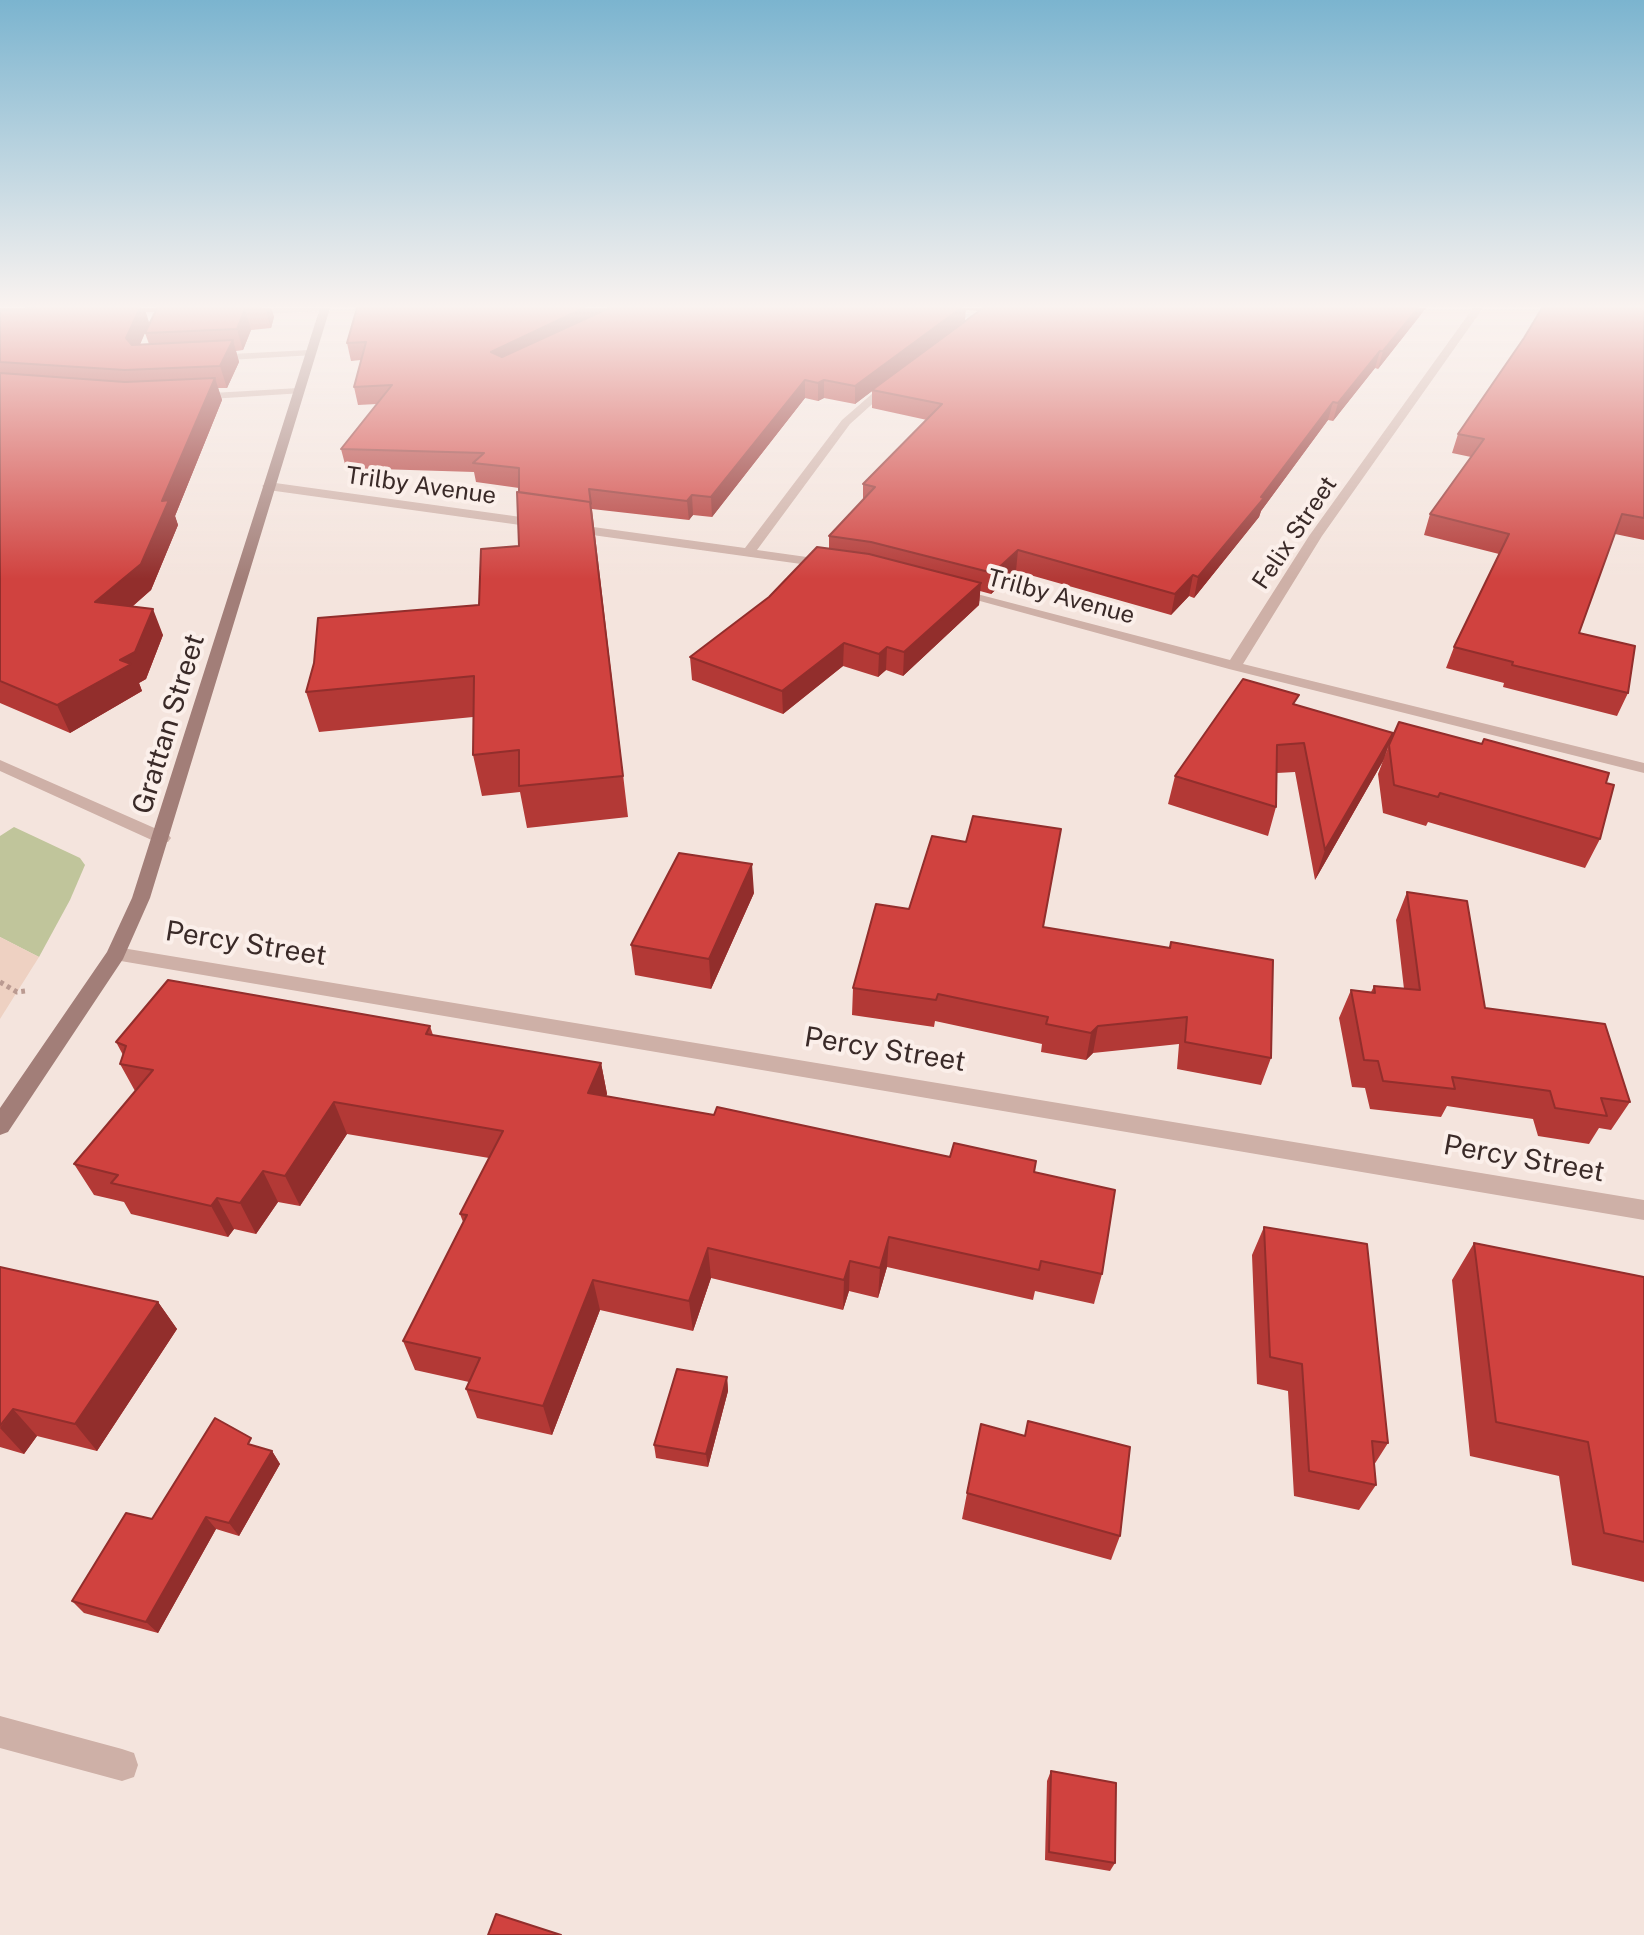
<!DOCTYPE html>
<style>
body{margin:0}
canvas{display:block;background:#f4e4dd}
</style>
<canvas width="1644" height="1935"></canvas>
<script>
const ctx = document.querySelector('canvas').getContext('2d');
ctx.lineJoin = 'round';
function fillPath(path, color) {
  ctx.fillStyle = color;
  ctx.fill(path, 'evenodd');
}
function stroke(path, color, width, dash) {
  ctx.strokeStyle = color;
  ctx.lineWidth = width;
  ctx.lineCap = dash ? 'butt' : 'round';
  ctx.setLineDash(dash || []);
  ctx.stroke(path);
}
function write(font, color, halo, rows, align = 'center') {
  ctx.font = font + ' "Public Sans",sans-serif';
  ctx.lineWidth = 8;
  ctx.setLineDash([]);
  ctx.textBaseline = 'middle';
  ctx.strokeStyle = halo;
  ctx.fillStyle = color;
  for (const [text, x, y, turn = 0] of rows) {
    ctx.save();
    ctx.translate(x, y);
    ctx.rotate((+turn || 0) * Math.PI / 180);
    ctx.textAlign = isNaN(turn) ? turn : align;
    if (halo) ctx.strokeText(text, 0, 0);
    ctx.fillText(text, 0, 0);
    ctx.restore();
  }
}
fillPath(new Path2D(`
 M 14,827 L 80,858 L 85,865 L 70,900 L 39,957 L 0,937 L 0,836 Z`), '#c0c59b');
fillPath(new Path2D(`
 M 0,937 L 39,957 L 0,1019 Z`), '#eed1c2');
stroke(new Path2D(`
 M 0,982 L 17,992 L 25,991`), '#ba9a91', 5, [4, 4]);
fillPath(new Path2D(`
 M 277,308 L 330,308 L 325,311 L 248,315 L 243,312 Z
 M 310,350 L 314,351 L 314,355 L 212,361 L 207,358 L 212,355 Z
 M 0,1716 L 122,1749 L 134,1753 L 138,1765 L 134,1777 L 122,1781 L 0,1748 Z`), '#ceb0a7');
fillPath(new Path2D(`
 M 920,308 L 940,308 L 984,317 L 979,320 Z
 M 1473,308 L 1483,308 L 1322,536 L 1243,664 L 1644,763 L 1644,773 L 1229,669 L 947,592 L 954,588 L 1230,660 L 1309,536 Z
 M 889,379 L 898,381 L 850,424 L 757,550 L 835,561 L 835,567 L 830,568 L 268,490 L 262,486 L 268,482 L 745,548 L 842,420 Z
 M 299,388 L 303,389 L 303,393 L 195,400 L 190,397 L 195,394 Z
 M 0,760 L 168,834 L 171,838 L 168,842 L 156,842 L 0,771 Z
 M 116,947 L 1644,1200 L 1644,1220 L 109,959 L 106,954 Z`), '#ceb0a7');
fillPath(new Path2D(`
 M 320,308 L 330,308 L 150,898 L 123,959 L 8,1132 L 0,1135 L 0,1108 L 107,952 L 132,898 Z`), '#a27e78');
fillPath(new Path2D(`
 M 0,308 L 271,308 L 274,317 L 271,328 L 251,330 L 243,350 L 236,351 L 239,362 L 227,388 L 218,388 L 222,400 L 175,516 L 178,525 L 151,590 L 132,607 L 163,635 L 146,679 L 139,683 L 142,691 L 70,733 L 0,703 ZM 146,312 L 155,312 L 145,333 L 149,344 L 140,345 L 149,323 Z
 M 357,308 L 1426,308 L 1378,369 L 1375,368 L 1333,421 L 1328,420 L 1261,511 L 1259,517 L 1194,598 L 1189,596 L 1171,615 L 1016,571 L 991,594 L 980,591 L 979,605 L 903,676 L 886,670 L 878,677 L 843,666 L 783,714 L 692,680 L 690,657 L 769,597 L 829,549 L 829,536 L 863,500 L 863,484 L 927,420 L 872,408 L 872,391 L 855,404 L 824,398 L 818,401 L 805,398 L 712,517 L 693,515 L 689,520 L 592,509 L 628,817 L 527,828 L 520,792 L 482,796 L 473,755 L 473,717 L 319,732 L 306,692 L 479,605 L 519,546 L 519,488 L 476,482 L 474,472 L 346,468 L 341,449 L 377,404 L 358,405 L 354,387 L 361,360 L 351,361 L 347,343 ZM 966,310 L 978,311 L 933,345 Z
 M 1644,308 L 1644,540 L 1615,534 L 1579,633 L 1628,693 L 1617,716 L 1503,687 L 1504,683 L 1446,668 L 1454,647 L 1499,554 L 1424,535 L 1430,514 L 1471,457 L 1452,453 L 1458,434 Z
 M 1296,705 L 1393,733 L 1383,761 L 1315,880 L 1295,772 L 1277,773 L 1276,807 L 1268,836 L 1168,804 L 1175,776 Z
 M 1389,745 L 1606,783 L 1600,839 L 1585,868 L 1428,822 L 1426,826 L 1383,813 L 1378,774 Z
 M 1407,892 L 1485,1008 L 1630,1102 L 1611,1130 L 1599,1128 L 1589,1144 L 1538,1136 L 1533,1119 L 1447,1106 L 1441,1117 L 1370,1109 L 1365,1088 L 1352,1087 L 1339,1018 L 1351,990 L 1371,992 L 1374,986 L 1404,989 L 1396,920 Z
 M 754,893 L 711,989 L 635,975 L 631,945 Z
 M 1044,927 L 1169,948 L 1171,942 L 1271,1058 L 1261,1085 L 1177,1069 L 1179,1044 L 1093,1053 L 1086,1060 L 1041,1052 L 1042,1044 L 935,1021 L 934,1027 L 852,1015 L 853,988 Z
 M 430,1026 L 433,1035 L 601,1063 L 607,1094 L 606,1096 L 1034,1172 L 1102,1274 L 1094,1304 L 1035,1291 L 1033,1300 L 887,1267 L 878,1298 L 849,1291 L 843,1310 L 711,1278 L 693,1331 L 600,1310 L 552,1435 L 477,1418 L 466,1389 L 469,1382 L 415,1370 L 403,1341 L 463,1222 L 460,1214 L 489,1158 L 347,1134 L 300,1206 L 278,1202 L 256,1234 L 234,1229 L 228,1237 L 131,1214 L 124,1202 L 94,1195 L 74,1164 L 135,1091 L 120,1064 L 123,1055 L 116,1042 Z
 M 1264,1227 L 1388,1443 L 1374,1465 L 1376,1485 L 1359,1510 L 1294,1496 L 1288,1391 L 1257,1384 L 1252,1255 Z
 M 1474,1243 L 1644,1277 L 1644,1582 L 1572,1565 L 1559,1476 L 1470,1456 L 1452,1280 Z
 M 0,1267 L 158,1302 L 177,1329 L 97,1451 L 37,1436 L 24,1454 L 0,1447 Z
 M 727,1377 L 728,1391 L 708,1467 L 656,1458 L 654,1445 Z
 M 256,1446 L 272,1451 L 280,1464 L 239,1536 L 216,1529 L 158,1633 L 84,1613 L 72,1601 L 152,1519 Z
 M 967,1493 L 1120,1536 L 1111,1560 L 962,1519 Z
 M 1051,1771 L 1115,1863 L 1110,1871 L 1045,1860 L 1047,1781 Z`), '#b33936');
fillPath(new Path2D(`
 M 140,308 L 144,308 L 149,323 L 133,360 L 126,338 Z
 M 265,308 L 271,308 L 274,317 L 271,328 Z
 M 584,308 L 620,308 L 494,369 L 491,352 Z
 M 961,308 L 966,308 L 965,321 L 855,404 L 855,386 Z
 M 1418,308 L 1426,308 L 1378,369 L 1383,351 Z
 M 245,309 L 251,330 L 243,350 L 237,329 Z
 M 233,340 L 239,362 L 227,388 L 220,366 Z
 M 1380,351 L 1375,368 L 1333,421 L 1338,403 Z
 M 215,378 L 222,400 L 175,516 L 178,525 L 151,590 L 106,629 L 95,602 L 162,501 Z
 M 805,380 L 805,398 L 712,517 L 711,497 Z
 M 824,380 L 824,398 L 818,401 L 818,383 Z
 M 1333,402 L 1328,420 L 1261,511 L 1259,517 L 1194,598 L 1198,577 L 1261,497 Z
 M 692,495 L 693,515 L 689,520 L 687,501 Z
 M 1018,550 L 1016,571 L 991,594 L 993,573 Z
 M 1193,575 L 1189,596 L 1171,615 L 1175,594 Z
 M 981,583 L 979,605 L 903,676 L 904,652 Z
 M 153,609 L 163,635 L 146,679 L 139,683 L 142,691 L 70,733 L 57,705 L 120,660 Z
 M 844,643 L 843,666 L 783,714 L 782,691 Z
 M 887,647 L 886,670 L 878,677 L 879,654 Z
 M 1393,733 L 1383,761 L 1315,880 L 1325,850 Z
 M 752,864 L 754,893 L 711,989 L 709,959 Z
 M 1098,1026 L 1093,1053 L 1086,1060 L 1091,1033 Z
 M 601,1063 L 607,1094 L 594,1124 L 588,1093 Z
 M 334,1102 L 347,1134 L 300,1206 L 285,1176 Z
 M 263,1171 L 278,1202 L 256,1234 L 240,1203 Z
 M 217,1198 L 234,1229 L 228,1237 L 211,1206 Z
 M 889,1237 L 887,1267 L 878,1298 L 880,1268 Z
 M 708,1248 L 711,1278 L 693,1331 L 689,1301 Z
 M 850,1261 L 849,1291 L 843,1310 L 844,1280 Z
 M 593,1280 L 600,1310 L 552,1435 L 543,1406 Z
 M 158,1302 L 177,1329 L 97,1451 L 75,1424 Z
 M 727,1377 L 728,1391 L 708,1467 L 706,1454 Z
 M 13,1409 L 37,1436 L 24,1454 L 0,1428 Z
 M 272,1451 L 280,1464 L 239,1536 L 229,1523 Z
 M 206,1517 L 216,1529 L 158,1633 L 146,1622 Z`), '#922e2c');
const building = new Path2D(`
 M 43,308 L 140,308 L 126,338 L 132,345 L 233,340 L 220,366 L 125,370 L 0,362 L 0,310 Z
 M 157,308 L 261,308 L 245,309 L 237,329 L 145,333 Z
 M 357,308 L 584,308 L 491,352 L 502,357 L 609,308 L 961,308 L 855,386 L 824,380 L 818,383 L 805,380 L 711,497 L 692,495 L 687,501 L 589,489 L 591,504 L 590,502 L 519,492 L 519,468 L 473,463 L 484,453 L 341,449 L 392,385 L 354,387 L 366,342 L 347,343 Z
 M 983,308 L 1418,308 L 1383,351 L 1380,351 L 1338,403 L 1333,402 L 1261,497 L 1264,498 L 1198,577 L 1193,575 L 1175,594 L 1018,550 L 993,573 L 871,542 L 829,536 L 875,487 L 863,484 L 942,404 L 872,390 Z
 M 1542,308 L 1644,308 L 1644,518 L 1622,514 L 1579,633 L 1635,646 L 1628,693 L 1512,665 L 1513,662 L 1454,647 L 1509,534 L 1430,514 L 1484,439 L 1458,434 L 1524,338 Z
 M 0,373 L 125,382 L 215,378 L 162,501 L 169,500 L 141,564 L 95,602 L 153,609 L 135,652 L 120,660 L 131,664 L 57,705 L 0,681 Z
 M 517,492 L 590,502 L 623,776 L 519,786 L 519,750 L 473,755 L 474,676 L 306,692 L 314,663 L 318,618 L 479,605 L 481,549 L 519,546 Z
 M 817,547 L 869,554 L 981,583 L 904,652 L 887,647 L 879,654 L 844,643 L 782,691 L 690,657 L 769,597 Z
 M 1243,679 L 1299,695 L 1293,704 L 1393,733 L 1325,850 L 1304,743 L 1277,745 L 1276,807 L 1175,776 Z
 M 1399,722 L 1482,744 L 1484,739 L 1609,773 L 1606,783 L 1614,785 L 1600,839 L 1440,793 L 1438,797 L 1394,785 L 1389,745 Z
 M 973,816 L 1061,829 L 1043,927 L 1170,948 L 1171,942 L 1273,960 L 1271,1058 L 1185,1042 L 1187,1017 L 1098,1026 L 1091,1033 L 1046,1024 L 1048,1017 L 938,994 L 936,1000 L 853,988 L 876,904 L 909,909 L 932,836 L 966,842 Z
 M 679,853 L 752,864 L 709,959 L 631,945 Z
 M 1407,892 L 1467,901 L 1485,1008 L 1605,1024 L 1630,1102 L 1601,1098 L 1607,1116 L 1555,1108 L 1550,1091 L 1452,1077 L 1455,1089 L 1383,1081 L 1378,1061 L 1364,1060 L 1351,990 L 1375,993 L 1374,986 L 1420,990 Z
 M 168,980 L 430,1026 L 426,1034 L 601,1063 L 588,1093 L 714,1115 L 717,1107 L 950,1157 L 954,1143 L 1036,1161 L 1034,1172 L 1115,1190 L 1102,1274 L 1041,1261 L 1039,1270 L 889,1237 L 880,1268 L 850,1261 L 844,1280 L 708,1248 L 689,1301 L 593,1280 L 543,1406 L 466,1389 L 480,1358 L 403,1341 L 467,1215 L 460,1214 L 503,1131 L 334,1102 L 285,1176 L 263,1171 L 240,1203 L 217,1198 L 211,1206 L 111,1183 L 118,1175 L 74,1164 L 153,1070 L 120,1064 L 126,1046 L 116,1042 Z
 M 1264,1227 L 1367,1244 L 1388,1443 L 1372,1441 L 1376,1485 L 1309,1471 L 1302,1364 L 1270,1357 Z
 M 1474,1243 L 1644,1277 L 1644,1542 L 1604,1533 L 1588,1442 L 1496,1422 Z
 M 0,1267 L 158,1302 L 75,1424 L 13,1409 L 0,1426 Z
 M 677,1369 L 727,1377 L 706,1454 L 654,1445 Z
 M 215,1418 L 251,1438 L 248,1444 L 272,1451 L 229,1523 L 206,1517 L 146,1622 L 72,1601 L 126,1513 L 152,1519 Z
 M 1028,1421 L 1130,1447 L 1120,1536 L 967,1493 L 981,1424 L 1025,1436 Z
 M 1051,1771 L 1116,1783 L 1115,1863 L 1049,1852 Z
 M 496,1914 L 561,1935 L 488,1935 Z`);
fillPath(building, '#d0423f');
stroke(building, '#922e2c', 2);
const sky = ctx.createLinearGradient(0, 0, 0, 579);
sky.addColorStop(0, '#7bb4cf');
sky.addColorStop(0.53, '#faf3f0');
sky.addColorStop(1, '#faf3f000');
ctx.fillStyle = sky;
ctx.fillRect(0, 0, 1644, 579);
write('24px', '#3a2a28', '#fbefea', [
 ["Trilby Avenue",421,486,8],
 ["Felix Street",1295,533,-56],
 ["Trilby Avenue",1061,597,15]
]);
write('28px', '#3a2a28', '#fbefea', [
 ["Grattan Street",169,724,-73],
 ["Percy Street",246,944,9],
 ["Percy Street",885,1050,9],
 ["Percy Street",1524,1159,10]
]);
</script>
